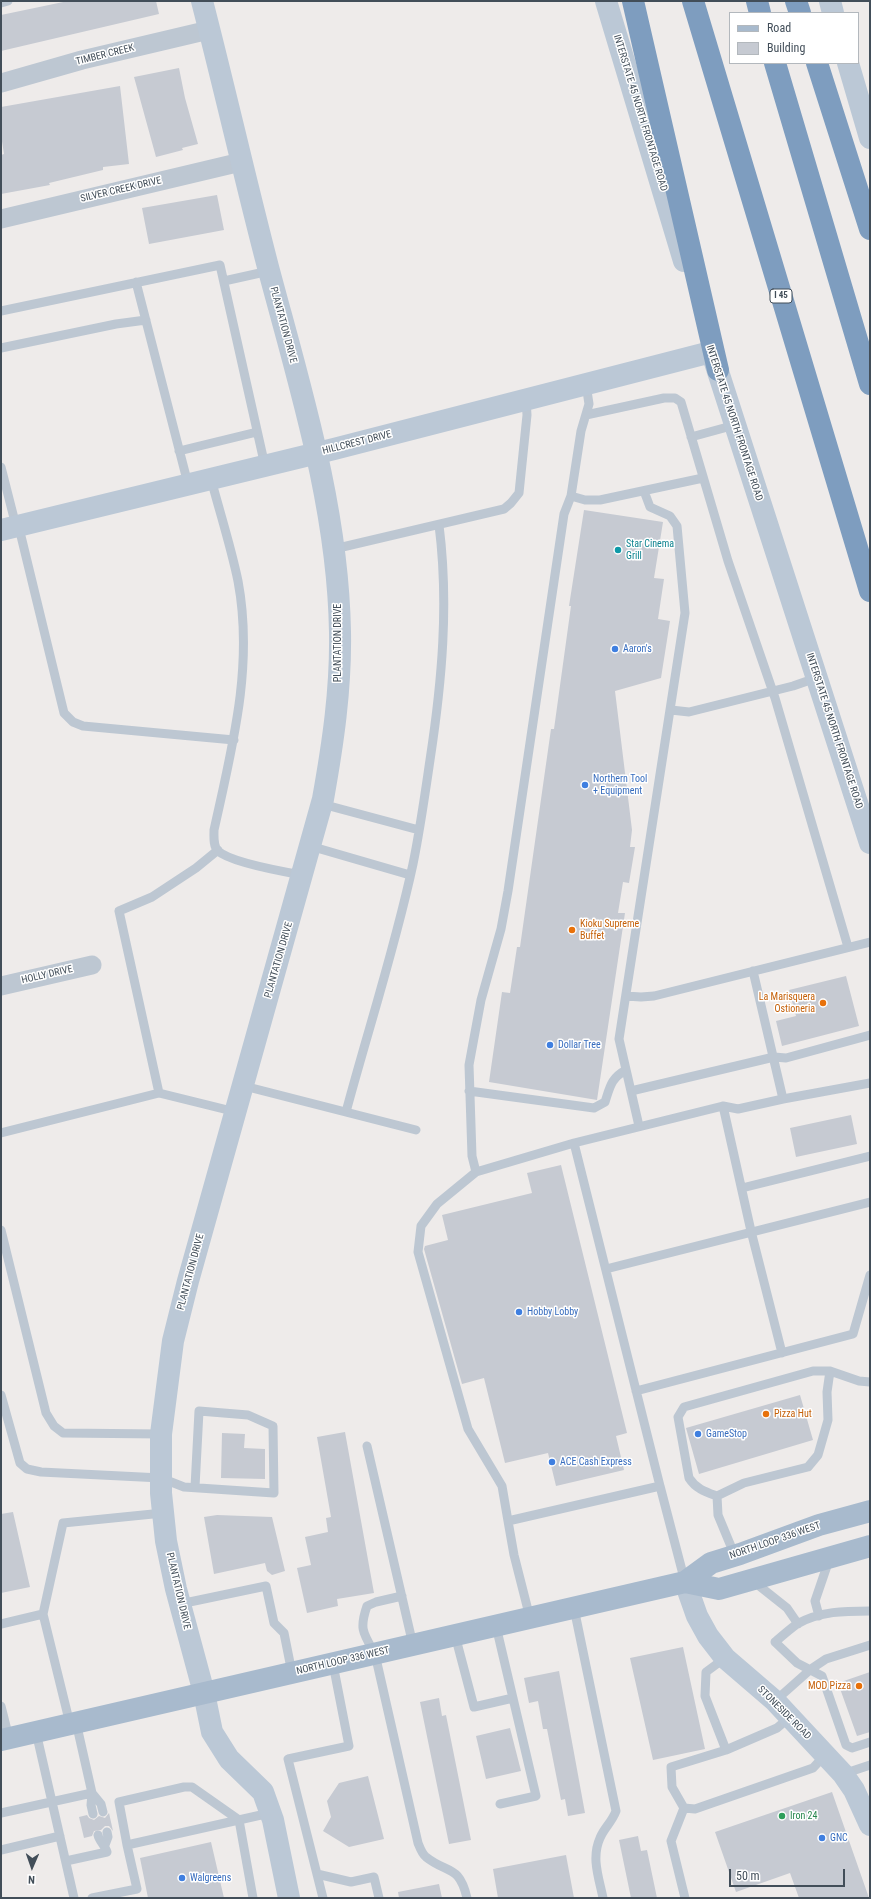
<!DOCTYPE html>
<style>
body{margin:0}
#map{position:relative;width:871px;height:1899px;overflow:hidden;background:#eeebea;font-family:"Roboto Condensed",sans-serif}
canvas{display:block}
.frame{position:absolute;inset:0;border:2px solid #424e59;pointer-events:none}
.legend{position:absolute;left:729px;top:12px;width:130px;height:52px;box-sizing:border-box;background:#fff;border:1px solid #b3b8bd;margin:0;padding:5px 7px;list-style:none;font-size:12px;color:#424e59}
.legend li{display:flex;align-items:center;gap:8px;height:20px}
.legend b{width:20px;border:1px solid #b3b8bd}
.north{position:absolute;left:12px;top:1847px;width:40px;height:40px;-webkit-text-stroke:3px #fff;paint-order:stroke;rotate:182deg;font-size:11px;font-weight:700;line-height:16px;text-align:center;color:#424e59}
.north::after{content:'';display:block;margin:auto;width:14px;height:18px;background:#424e59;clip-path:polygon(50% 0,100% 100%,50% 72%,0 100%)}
.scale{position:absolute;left:729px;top:1869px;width:116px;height:18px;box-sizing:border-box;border:2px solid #424e59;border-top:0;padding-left:5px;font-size:12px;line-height:14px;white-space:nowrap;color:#424e59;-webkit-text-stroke:3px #fff;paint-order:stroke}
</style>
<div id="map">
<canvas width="871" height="1899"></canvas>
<div class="frame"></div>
<ul class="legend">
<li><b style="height:5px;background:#a8bacd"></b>Road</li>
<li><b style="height:11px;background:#c6cad2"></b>Building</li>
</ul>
<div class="north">N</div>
<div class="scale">50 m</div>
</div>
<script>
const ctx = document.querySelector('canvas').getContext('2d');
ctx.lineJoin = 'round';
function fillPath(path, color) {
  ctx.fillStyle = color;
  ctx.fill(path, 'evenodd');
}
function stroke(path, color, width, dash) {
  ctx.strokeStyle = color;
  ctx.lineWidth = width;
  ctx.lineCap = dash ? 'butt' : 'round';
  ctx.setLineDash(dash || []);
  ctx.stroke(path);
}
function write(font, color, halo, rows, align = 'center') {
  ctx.font = font + ' "Roboto Condensed",sans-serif';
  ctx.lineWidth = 3;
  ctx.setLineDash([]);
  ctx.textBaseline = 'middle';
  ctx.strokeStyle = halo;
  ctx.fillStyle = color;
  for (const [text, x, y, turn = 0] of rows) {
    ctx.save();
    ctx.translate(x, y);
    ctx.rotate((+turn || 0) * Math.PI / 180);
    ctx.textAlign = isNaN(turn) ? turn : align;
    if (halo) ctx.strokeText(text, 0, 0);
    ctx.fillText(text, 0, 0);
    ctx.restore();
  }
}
fillPath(new Path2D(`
 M 68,1 L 156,1 L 159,14 L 1,51 L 1,15 Z
 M 179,68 L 185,98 L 198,144 L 182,148 L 183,150 L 156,157 L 134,77 Z
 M 120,86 L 129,164 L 103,167 L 103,170 L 49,183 L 50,185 L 1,194 L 1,155 L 4,154 L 1,135 L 1,107 Z
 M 217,195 L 224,230 L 149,244 L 142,208 Z
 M 584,510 L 663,522 L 654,578 L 664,579 L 658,619 L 670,621 L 661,678 L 615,691 L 632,830 L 630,847 L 635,847 L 629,883 L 623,882 L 618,913 L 625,913 L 597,1100 L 489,1082 L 502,992 L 510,993 L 517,947 L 520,947 L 551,729 L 554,729 L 571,606 L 569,606 Z
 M 846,976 L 859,1026 L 782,1046 L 776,1021 L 796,1016 L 789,990 Z
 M 851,1115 L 857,1144 L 796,1157 L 790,1128 Z
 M 561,1165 L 627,1433 L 616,1436 L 624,1470 L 556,1486 L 548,1453 L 505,1463 L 484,1378 L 462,1384 L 424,1249 L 425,1246 L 448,1240 L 442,1215 L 532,1193 L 527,1173 Z
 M 800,1395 L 813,1440 L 699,1474 L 686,1428 Z
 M 345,1432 L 374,1593 L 337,1599 L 338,1606 L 307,1613 L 297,1568 L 311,1565 L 305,1537 L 328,1532 L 326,1518 L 331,1517 L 317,1437 Z
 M 222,1433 L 245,1434 L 244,1448 L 265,1449 L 265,1479 L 221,1478 Z
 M 13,1512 L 30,1587 L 1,1593 L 1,1514 Z
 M 217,1515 L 272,1517 L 285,1571 L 272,1575 L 267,1571 L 265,1563 L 214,1574 L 204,1517 Z
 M 683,1647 L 705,1749 L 653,1760 L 630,1658 Z
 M 559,1671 L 585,1813 L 568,1816 L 565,1799 L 561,1800 L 547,1729 L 543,1729 L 538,1701 L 529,1703 L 524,1678 Z
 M 870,1672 L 870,1732 L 857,1736 L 838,1683 Z
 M 439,1698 L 442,1716 L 446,1715 L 471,1840 L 449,1844 L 420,1702 Z
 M 510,1728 L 521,1771 L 486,1779 L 476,1736 Z
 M 368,1776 L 384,1839 L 349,1847 L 323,1831 L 331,1817 L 327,1801 L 339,1783 Z
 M 832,1792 L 869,1898 L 799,1898 L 790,1873 L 736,1892 L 715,1832 Z
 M 109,1813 L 113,1831 L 109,1826 L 105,1826 L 101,1830 L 94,1831 L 92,1836 L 84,1838 L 79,1817 L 87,1815 L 89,1818 L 94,1820 L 99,1816 L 105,1818 Z
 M 638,1836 L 641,1851 L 647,1850 L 657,1898 L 631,1898 L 619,1840 Z
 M 211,1842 L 224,1898 L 148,1898 L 140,1858 Z
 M 566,1855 L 574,1898 L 498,1898 L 493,1869 Z
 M 439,1884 L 442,1898 L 399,1898 L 398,1892 Z`), '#c6cad2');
stroke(new Path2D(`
 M 1,3 L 8,1
 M 224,281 L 269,271
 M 136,282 L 188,484
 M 1,311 L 220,265 L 265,466
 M 1,348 L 116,324 L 146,320
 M 586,415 L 664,398 L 675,398 L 681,402 L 728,561 L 775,698 L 848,947
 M 691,437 L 735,425
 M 179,451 L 257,432
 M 1,467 L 16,526 L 21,536 L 64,713 L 73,722 L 83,726 L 234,740
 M 211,479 C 220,513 231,547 238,581 C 254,666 232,748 214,830 C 214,837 213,846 218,851 C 230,862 285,872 302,875
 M 571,496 L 585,500 L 600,500 L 703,478
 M 334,549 L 504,509 L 511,503 L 519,493 L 527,415 L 526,399
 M 671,710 L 689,712 L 793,686 L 816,678
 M 322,804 L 419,830
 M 310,846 L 410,875
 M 753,971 L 783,1099
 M 626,996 L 641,997 L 654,996 L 870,942
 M 244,1086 L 416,1130
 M 469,1091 L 594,1108 L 605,1102 C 610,1087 611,1078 626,1070
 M 631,1091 L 774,1057 L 786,1058 L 870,1035
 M 159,1093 L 119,911 L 152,897 L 196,868 L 218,850
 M 723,1106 L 751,1231 L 782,1353
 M 346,1112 C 368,1030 395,948 413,864 C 420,830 425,794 430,760 C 442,681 449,604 439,525
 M 639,1126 L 619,1039 L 685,613 L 677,526 L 670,516 L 650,507 L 644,491
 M 1,1133 L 159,1093 L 236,1112
 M 476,1172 L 472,1156 L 469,1065 L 481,1000 L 501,929 L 508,891 L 564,514 L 571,496 L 581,431 L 589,404 L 586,384
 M 742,1188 L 870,1156
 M 1,1230 L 46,1413 L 54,1426 L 63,1433 L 161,1434
 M 606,1269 L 870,1202
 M 636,1391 L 853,1334 L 870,1275
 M 1,1395 L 20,1463 L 27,1469 L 41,1472 L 161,1478 L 184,1487 L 274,1493 L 273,1426 L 248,1415 L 199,1411 L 195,1487
 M 367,1446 L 413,1645
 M 660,1486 L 574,1143 L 723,1106 L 738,1109 L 783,1099 L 870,1083
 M 717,1496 C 706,1492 696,1489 689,1478 L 678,1417 L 684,1407 L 813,1371 L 830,1371
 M 508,1521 L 502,1486 L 468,1429 L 418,1252 L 421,1226 L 437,1204 L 476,1172 L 574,1143
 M 735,1556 L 718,1515 L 717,1496 L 744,1483 L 808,1467 L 818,1455 L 828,1420 L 827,1392 L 830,1371 L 859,1381 L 870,1382
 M 753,1581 L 787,1608 L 798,1624
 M 402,1596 L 376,1602 L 367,1606 C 359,1629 363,1633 375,1654 L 418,1843 C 420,1848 422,1854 426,1857 C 447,1874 459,1864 467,1898
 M 180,1604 L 266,1586 L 274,1623 L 284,1633 L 292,1673
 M 574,1608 L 616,1811 C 612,1822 604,1828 600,1838 C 591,1858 599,1878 603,1898
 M 870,1611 C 845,1611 820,1611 797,1624 C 790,1629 782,1636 775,1642 L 797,1663 L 822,1676 L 846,1745 L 852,1748 L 870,1742
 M 819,1616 L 815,1601 L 829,1560
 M 530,1618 L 514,1555 L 508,1521 L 660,1486 L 685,1582
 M 1,1624 L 43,1614
 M 496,1626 L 536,1796 L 500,1804
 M 455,1635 L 474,1707 L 513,1698
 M 725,1658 L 706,1672 L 705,1696 L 726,1750 L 777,1728 L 790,1717
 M 775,1701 L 811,1669 L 826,1659 L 870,1645
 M 1,1706 L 9,1738
 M 70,1724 L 43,1614 L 63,1523 L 163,1513
 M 36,1732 L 74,1898
 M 726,1750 L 671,1767 L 672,1787 L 684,1808 L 695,1809 L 813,1768 L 825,1755
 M 843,1774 L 870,1765
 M 92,1793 L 101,1804 L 103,1812
 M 92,1793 L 91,1805 L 93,1814
 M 684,1808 L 671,1841 L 685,1898
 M 1,1813 L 92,1793 L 76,1722
 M 105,1845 L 108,1837 L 107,1832
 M 127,1845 L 119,1802 L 184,1787 L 192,1787 L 239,1820 L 253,1898
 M 1,1850 L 60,1836
 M 66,1861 L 107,1852 C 105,1845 99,1841 98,1835
 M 317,1874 L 351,1882 L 374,1877 L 379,1898
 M 92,1898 L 137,1889 L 127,1845 L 270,1813
 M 323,1898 L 288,1759 L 349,1746 L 333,1664`), '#bdc7d2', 9);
stroke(new Path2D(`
 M 1,83 L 82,60 L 209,30
 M 1,219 L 241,162
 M 1,986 L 92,965`), '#bdc7d2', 19);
stroke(new Path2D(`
 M 202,1 C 225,90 245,179 268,267 C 300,387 338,508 340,632 C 341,689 333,743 323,799 L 188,1281 L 173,1341 L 161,1434 L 161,1493 L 166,1541 L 176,1589 L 204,1693 L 212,1732 L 229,1759 L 263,1792 L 273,1820 L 289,1898
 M 606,1 L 684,261
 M 830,1 L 833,13
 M 848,63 L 870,138
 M 712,353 L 870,843
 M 1,530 L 334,449 L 711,352
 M 685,1582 L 697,1616 L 708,1636 L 725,1658 L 775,1701 L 843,1774 L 854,1790 L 870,1825`), '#bbc8d6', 22);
stroke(new Path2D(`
 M 685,1582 L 719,1589 L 870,1546
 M 1,1740 L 685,1582 L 711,1563 L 740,1554 L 819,1525 L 870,1511`), '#a8bacd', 22);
stroke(new Path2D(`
 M 633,1 L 718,370
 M 693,1 L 870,591
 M 757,1 L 760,13
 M 796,1 L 800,13
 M 775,63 L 870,384
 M 817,63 L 870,229`), '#7e9dbf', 22);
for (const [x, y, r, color] of [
 [618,550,4,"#0f9aa8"],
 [615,649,4,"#3f7fe0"],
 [585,785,4,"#3f7fe0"],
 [572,930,4,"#e8710a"],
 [823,1003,4,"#e8710a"],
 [550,1045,4,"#3f7fe0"],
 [519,1312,4,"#3f7fe0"],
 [766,1414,4,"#e8710a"],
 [698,1434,4,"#3f7fe0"],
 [552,1462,4,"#3f7fe0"],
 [859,1686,4,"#e8710a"],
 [782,1816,4,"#2e9e5b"],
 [822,1838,4,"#3f7fe0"],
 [182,1878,4,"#3f7fe0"]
]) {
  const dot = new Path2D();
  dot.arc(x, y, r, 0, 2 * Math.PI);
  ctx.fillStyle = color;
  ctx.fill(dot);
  stroke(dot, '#fff', 1.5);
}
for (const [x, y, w] of [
 [781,296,22]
]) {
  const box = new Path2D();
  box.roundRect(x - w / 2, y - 7, w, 14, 3);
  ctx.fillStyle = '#fff';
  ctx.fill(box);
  stroke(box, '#424e59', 1);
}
write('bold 9px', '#424e59', null, [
 ["I 45",781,296]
]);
write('10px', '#424e59', '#fff', [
 ["TIMBER CREEK",105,55,-14],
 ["INTERSTATE 45 NORTH FRONTAGE ROAD",640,113,73],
 ["SILVER CREEK DRIVE",121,190,-13],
 ["PLANTATION DRIVE",283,325,75],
 ["INTERSTATE 45 NORTH FRONTAGE ROAD",734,423,72],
 ["HILLCREST DRIVE",357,443,-14],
 ["PLANTATION DRIVE",338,643,-90],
 ["INTERSTATE 45 NORTH FRONTAGE ROAD",834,731,72],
 ["PLANTATION DRIVE",279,960,-74],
 ["HOLLY DRIVE",47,975,-13],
 ["PLANTATION DRIVE",191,1272,-75],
 ["NORTH LOOP 336 WEST",775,1541,-19],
 ["PLANTATION DRIVE",178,1591,77],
 ["NORTH LOOP 336 WEST",343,1661,-13],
 ["STONESIDE ROAD",784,1713,45]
]);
write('10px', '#0d838f', '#fff', [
 ["Star Cinema",626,544],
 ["Grill",626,556]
], 'left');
write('10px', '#366cbe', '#fff', [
 ["Aaron's",623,649],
 ["Northern Tool",593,779],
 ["+ Equipment",593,791],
 ["Dollar Tree",558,1045],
 ["Hobby Lobby",527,1312],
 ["GameStop",706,1434],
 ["ACE Cash Express",560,1462],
 ["GNC",830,1838],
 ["Walgreens",190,1878]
], 'left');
write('10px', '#c56008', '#fff', [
 ["Kioku Supreme",580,924],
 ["Buffet",580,936],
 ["La Marisquera",815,997,"right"],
 ["Ostioneria",815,1009,"right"],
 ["Pizza Hut",774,1414],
 ["MOD Pizza",851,1686,"right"]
], 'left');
write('10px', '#27864d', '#fff', [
 ["Iron 24",790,1816]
], 'left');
</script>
